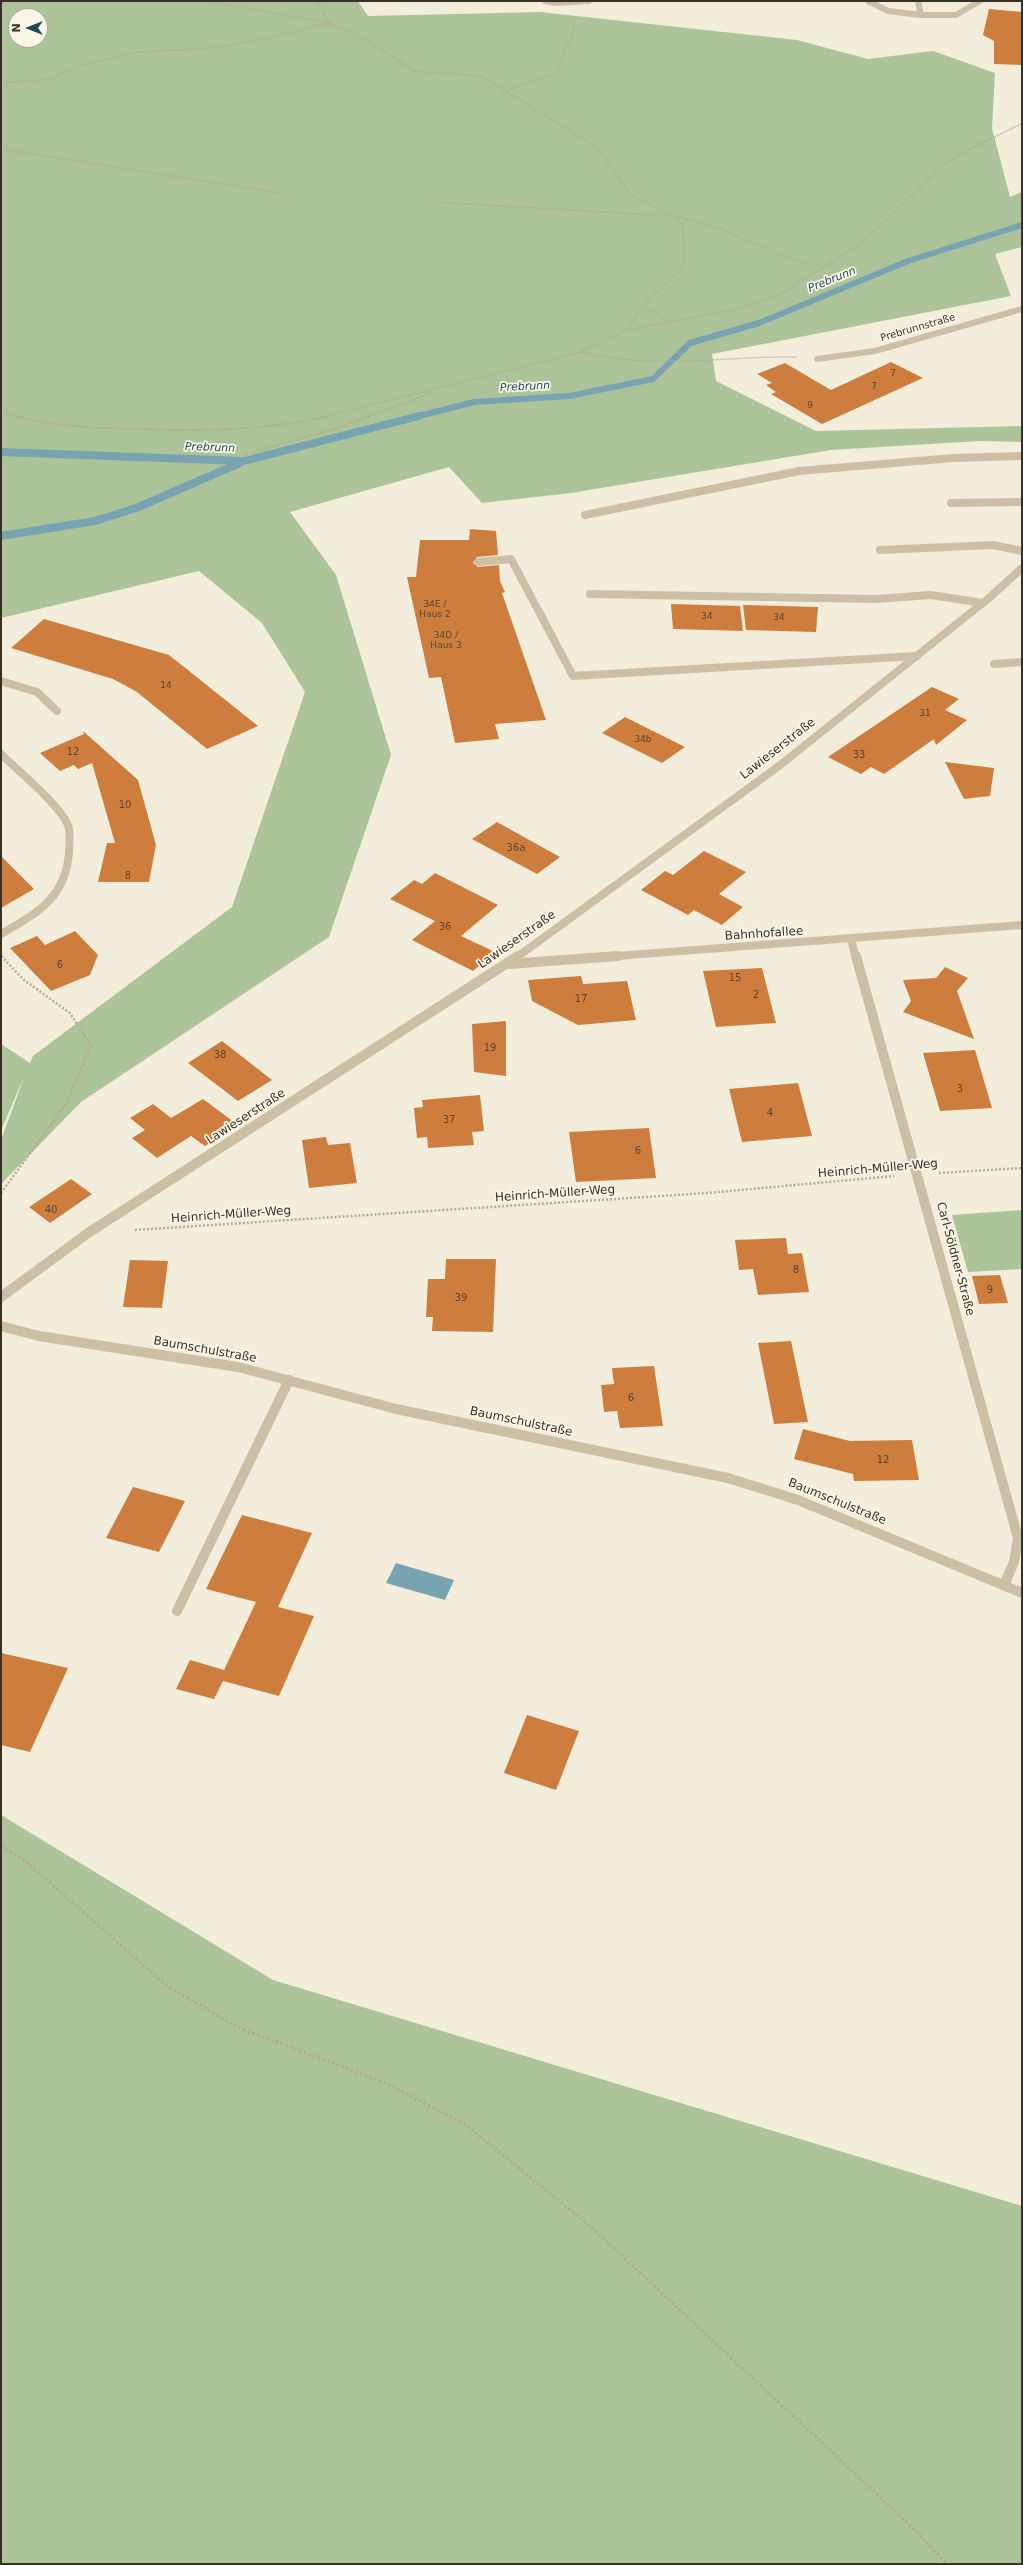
<!DOCTYPE html>
<meta charset="utf-8">
<style>
body{margin:0}
#map{position:relative;width:1023px;height:2565px;overflow:hidden;background:#f3eddb;font-family:"DejaVu Sans",sans-serif}
canvas{display:block}
.frame{position:absolute;inset:0;border:2px solid #383027;pointer-events:none}
.north{position:absolute;left:8px;top:8px;width:40px;height:40px;box-sizing:border-box;background:#fbf6e8;border:1px solid #ada79b;border-radius:50%;rotate:270deg;font-size:11px;font-weight:700;line-height:16px;text-align:center;color:#383027}
.north::after{content:'';display:block;margin:auto;width:14px;height:18px;background:#1a4a5c;clip-path:polygon(50% 0,100% 100%,50% 72%,0 100%)}
</style>
<div id="map">
<canvas width="1023" height="2565"></canvas>
<div class="frame"></div>
<div class="north">N</div>
</div>
<script>
const ctx = document.querySelector('canvas').getContext('2d');
ctx.lineJoin = 'round';
function fillPath(path, color) {
  ctx.fillStyle = color;
  ctx.fill(path, 'evenodd');
}
function stroke(path, color, width, dash) {
  ctx.strokeStyle = color;
  ctx.lineWidth = width;
  ctx.lineCap = dash ? 'butt' : 'round';
  ctx.setLineDash(dash || []);
  ctx.stroke(path);
}
function write(font, color, halo, rows, align = 'center') {
  ctx.font = font + ' "DejaVu Sans",sans-serif';
  ctx.lineWidth = 3.5;
  ctx.setLineDash([]);
  ctx.textBaseline = 'middle';
  ctx.strokeStyle = halo;
  ctx.fillStyle = color;
  for (const [text, x, y, turn = 0] of rows) {
    ctx.save();
    ctx.translate(x, y);
    ctx.rotate((+turn || 0) * Math.PI / 180);
    ctx.textAlign = isNaN(turn) ? turn : align;
    if (halo) ctx.strokeText(text, 0, 0);
    ctx.fillText(text, 0, 0);
    ctx.restore();
  }
}
fillPath(new Path2D(`
 M 1,1 L 358,1 L 368,16 L 540,12 L 797,40 L 868,59 L 933,51 L 995,73 L 992,128 L 1010,197 L 1022,192 L 1022,247 L 995,254 L 1011,296 L 712,354 L 716,381 L 816,431 L 1022,426 L 1022,442 L 979,441 L 831,450 L 571,493 L 482,503 L 449,467 L 290,512 L 336,575 L 391,755 L 329,937 L 81,1102 L 1,1184 L 1,1140 L 25,1075 L 1,1130 L 1,1044 L 30,1063 L 33,1056 L 232,907 L 305,692 L 262,623 L 199,571 L 1,618 ZM 16,16 L 40,16 L 40,40 L 16,40 Z
 M 1022,1210 L 1022,1269 L 968,1272 L 952,1215 Z
 M 1,1815 L 273,1980 L 1022,2206 L 1022,2564 L 1,2564 Z`), '#adc39a');
fillPath(new Path2D(`
 M 396,1563 L 454,1580 L 445,1600 L 386,1583 Z`), '#78a4b2');
stroke(new Path2D(`
 M 415,417 L 474,402 L 569,396 L 653,379 L 690,343 L 759,323 L 908,261 L 1022,225`), '#78a4b2', 6);
stroke(new Path2D(`
 M 1,452 L 244,461 L 419,416
 M 1,536 L 95,521 L 136,508 L 240,463`), '#78a4b2', 8);
fillPath(new Path2D(`
 M 989,9 L 1022,12 L 1022,65 L 994,64 L 994,41 L 983,35 Z
 M 891,362 L 923,378 L 822,424 L 771,394 L 776,392 L 766,385 L 772,383 L 757,374 L 785,363 L 831,390 Z
 M 470,529 L 496,531 L 498,555 L 477,557 L 473,563 L 478,567 L 499,565 L 500,581 L 505,592 L 502,593 L 546,720 L 495,724 L 499,739 L 455,743 L 441,677 L 429,678 L 407,577 L 416,577 L 420,540 L 469,540 Z
 M 671,604 L 740,606 L 743,631 L 673,629 Z
 M 743,605 L 818,607 L 816,632 L 746,630 Z
 M 44,619 L 169,655 L 258,726 L 207,749 L 137,692 L 113,679 L 11,648 Z
 M 932,687 L 959,699 L 945,710 L 967,720 L 936,745 L 934,739 L 884,774 L 871,767 L 861,774 L 828,757 Z
 M 625,717 L 685,747 L 662,763 L 602,733 Z
 M 83,731 L 138,780 L 156,845 L 149,882 L 98,882 L 107,843 L 115,843 L 92,763 L 78,769 L 74,765 L 60,771 L 40,753 L 84,734 Z
 M 945,762 L 994,768 L 990,796 L 964,799 Z
 M 497,822 L 560,857 L 537,874 L 472,839 Z
 M 704,851 L 746,872 L 719,894 L 743,907 L 722,925 L 694,910 L 688,915 L 641,890 L 665,871 L 673,875 Z
 M 1,856 L 34,889 L 1,908 Z
 M 435,873 L 498,905 L 461,936 L 495,952 L 473,971 L 412,940 L 435,921 L 390,899 L 414,880 L 422,884 Z
 M 75,931 L 98,955 L 90,975 L 51,991 L 10,948 L 37,936 L 45,945 Z
 M 945,967 L 968,978 L 957,991 L 974,1039 L 903,1012 L 911,1001 L 903,980 L 936,978 Z
 M 762,968 L 776,1023 L 716,1027 L 703,971 Z
 M 581,976 L 583,984 L 627,981 L 636,1020 L 578,1025 L 532,1001 L 528,980 Z
 M 506,1021 L 506,1076 L 474,1072 L 472,1024 Z
 M 222,1041 L 272,1080 L 238,1101 L 188,1063 Z
 M 975,1050 L 992,1108 L 940,1111 L 923,1053 Z
 M 798,1083 L 812,1136 L 742,1142 L 729,1089 Z
 M 480,1095 L 484,1131 L 472,1132 L 474,1145 L 428,1148 L 427,1137 L 417,1138 L 414,1108 L 423,1107 L 422,1100 Z
 M 203,1099 L 238,1125 L 205,1146 L 191,1136 L 157,1158 L 132,1138 L 145,1130 L 130,1118 L 153,1104 L 171,1118 Z
 M 649,1128 L 656,1178 L 576,1182 L 569,1132 Z
 M 326,1137 L 328,1145 L 350,1143 L 357,1183 L 309,1188 L 302,1140 Z
 M 71,1179 L 92,1194 L 50,1223 L 29,1207 Z
 M 786,1238 L 788,1254 L 802,1253 L 809,1292 L 758,1295 L 753,1269 L 739,1270 L 735,1240 Z
 M 446,1259 L 496,1259 L 493,1332 L 432,1331 L 433,1317 L 426,1317 L 428,1279 L 445,1279 Z
 M 130,1260 L 168,1261 L 162,1308 L 123,1307 Z
 M 1000,1275 L 1008,1303 L 979,1304 L 972,1276 Z
 M 791,1341 L 808,1422 L 774,1424 L 758,1343 Z
 M 654,1366 L 663,1426 L 620,1428 L 617,1411 L 604,1412 L 601,1385 L 614,1384 L 612,1368 Z
 M 803,1429 L 850,1441 L 912,1440 L 919,1480 L 854,1481 L 853,1474 L 794,1459 Z
 M 133,1487 L 185,1501 L 159,1552 L 106,1538 Z
 M 242,1515 L 312,1533 L 278,1607 L 314,1616 L 279,1696 L 223,1681 L 214,1699 L 176,1689 L 190,1660 L 224,1670 L 256,1602 L 206,1589 Z
 M 1,1653 L 68,1668 L 30,1752 L 1,1745 Z
 M 527,1715 L 579,1731 L 556,1790 L 504,1773 Z`), '#cd7e3f');
stroke(new Path2D(`
 M 208,1 L 329,23 L 374,44 L 414,71 L 481,76 L 597,147 L 630,194 L 674,216 L 719,228 L 783,256 L 823,267
 M 1,83 L 51,79 L 75,67 L 137,52 L 212,48 L 265,39 L 329,23 L 317,1
 M 506,91 L 555,73 L 571,39 L 575,21
 M 1,149 L 280,193
 M 435,202 L 674,216 L 683,226 L 684,267 L 642,306 L 627,330
 M 642,306 L 670,322
 M 581,352 C 653,370 724,356 797,357
 M 1,412 L 19,417
 M 324,417 L 581,352 L 626,330 L 738,309 L 779,295 L 862,243 L 942,166 L 966,151 L 1021,124
 M 367,417 L 431,393`), '#b8a990', 1.5, [1, 1]);
stroke(new Path2D(`
 M 16,416 C 54,427 97,428 137,429 C 201,431 265,431 328,416
 M 244,455 L 341,427 L 370,416
 M 1,956 L 2,957`), '#b8a990', 2, [1.5, 1.5]);
stroke(new Path2D(`
 M 939,1173 L 1022,1168
 M 1,1193 L 66,1104 L 91,1046 L 70,1013 L 24,980 L 1,956
 M 135,1230 L 707,1193 L 894,1176`), '#b8a990', 2.5, [2, 2]);
stroke(new Path2D(`
 M 1,1846 L 25,1861 L 166,1985 L 235,2026 L 388,2084 L 466,2125 L 590,2226 L 912,2527 L 947,2564`), '#b8a990', 3, [2.5, 2.5]);
stroke(new Path2D(`
 M 951,503 L 1022,502
 M 585,515 L 799,471 L 953,458 L 1022,456
 M 880,550 L 993,545 L 1022,551
 M 478,562 L 511,559 L 573,676 L 917,656
 M 590,594 L 876,599 L 931,595 L 983,603
 M 994,664 L 1022,662`), '#ccbfa6', 8);
stroke(new Path2D(`
 M 177,1611 L 289,1380`), '#ccbfa6', 10);
stroke(new Path2D(`
 M 545,1 L 556,3 L 589,1
 M 868,1 L 888,11 L 921,15 L 956,15 L 980,1
 M 918,1 L 921,15
 M 817,359 L 875,351 L 1022,309`), '#ccbfa6', 6);
stroke(new Path2D(`
 M 1,681 L 37,692 L 57,711
 M 1,754 C 18,771 59,804 68,825 C 71,833 69,844 69,852 C 66,898 37,913 1,934
 M 851,940 L 856,957
 M 517,957 L 779,766 L 989,598 L 1022,568
 M 603,957 L 1022,925`), '#ccbfa6', 8);
stroke(new Path2D(`
 M 856,956 L 1018,1538 L 1014,1562 L 1004,1585
 M 508,964 L 618,956
 M 1,1297 L 88,1233 L 518,956
 M 1,1326 L 39,1336 L 238,1367 L 396,1409 L 728,1478 L 798,1500 L 1022,1593`), '#ccbfa6', 10);
write('9px', '#5d442d', null, [
 ["7",893,374],
 ["7",874,387],
 ["9",810,406],
 ["34E /",435,605],
 ["Haus 2",435,615],
 ["34",707,617],
 ["34",779,618],
 ["34D /",446,636],
 ["Haus 3",446,646],
 ["14",166,686],
 ["31",925,714],
 ["34b",643,740]
]);
write('10px', '#383027', '#fbf6e8', [
 ["Prebrunnstraße",918,328,-16]
]);
write('10px', '#5d442d', null, [
 ["12",73,752],
 ["33",859,755],
 ["10",125,805],
 ["36a",516,848],
 ["8",128,876],
 ["36",445,927],
 ["6",60,965],
 ["15",735,978],
 ["2",756,995],
 ["17",581,999],
 ["19",490,1048],
 ["38",220,1055],
 ["3",960,1089],
 ["4",770,1113],
 ["37",449,1120],
 ["6",638,1151],
 ["40",51,1210],
 ["8",796,1270],
 ["9",990,1290],
 ["39",461,1298],
 ["6",631,1398],
 ["12",883,1460]
]);
write('italic 11px', '#1a4a5c', '#fbf6e8', [
 ["Prebrunn",832,280,-22],
 ["Prebrunn",525,387,-3],
 ["Prebrunn",210,448,2]
]);
write('12px', '#383027', '#fbf6e8', [
 ["Lawieserstraße",778,749,-38],
 ["Bahnhofallee",764,934,-4],
 ["Lawieserstraße",517,940,-35],
 ["Lawieserstraße",246,1117,-33],
 ["Heinrich-Müller-Weg",878,1169,-5],
 ["Heinrich-Müller-Weg",555,1194,-4],
 ["Heinrich-Müller-Weg",231,1215,-4],
 ["Carl-Söldner-Straße",955,1259,75],
 ["Baumschulstraße",205,1350,10],
 ["Baumschulstraße",521,1422,12],
 ["Baumschulstraße",837,1502,22]
]);
</script>
